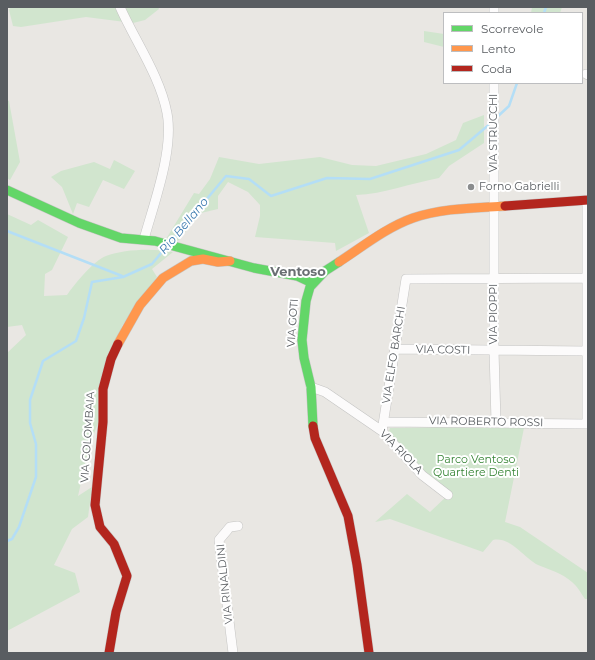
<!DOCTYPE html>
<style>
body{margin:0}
#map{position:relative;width:595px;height:660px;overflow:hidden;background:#e9e7e3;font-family:Montserrat,sans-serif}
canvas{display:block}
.frame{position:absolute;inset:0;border:8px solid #595d61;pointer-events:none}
.legend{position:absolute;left:443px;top:12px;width:140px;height:72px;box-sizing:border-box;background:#fff;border:1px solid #bdbec0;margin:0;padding:5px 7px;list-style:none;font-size:12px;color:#595d61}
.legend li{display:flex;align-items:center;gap:8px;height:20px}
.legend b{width:20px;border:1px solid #bdbec0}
</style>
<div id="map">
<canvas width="595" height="660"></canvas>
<div class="frame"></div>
<ul class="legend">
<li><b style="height:5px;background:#63d668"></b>Scorrevole</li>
<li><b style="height:5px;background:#ff974d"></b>Lento</li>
<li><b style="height:5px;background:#b3261e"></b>Coda</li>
</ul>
</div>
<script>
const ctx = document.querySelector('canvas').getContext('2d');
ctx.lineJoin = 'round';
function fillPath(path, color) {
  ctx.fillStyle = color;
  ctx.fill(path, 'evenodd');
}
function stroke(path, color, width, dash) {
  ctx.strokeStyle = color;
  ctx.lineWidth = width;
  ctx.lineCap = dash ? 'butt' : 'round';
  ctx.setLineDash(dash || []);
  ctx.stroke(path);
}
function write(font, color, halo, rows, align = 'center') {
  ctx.font = font + ' Montserrat,sans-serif';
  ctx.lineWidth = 4;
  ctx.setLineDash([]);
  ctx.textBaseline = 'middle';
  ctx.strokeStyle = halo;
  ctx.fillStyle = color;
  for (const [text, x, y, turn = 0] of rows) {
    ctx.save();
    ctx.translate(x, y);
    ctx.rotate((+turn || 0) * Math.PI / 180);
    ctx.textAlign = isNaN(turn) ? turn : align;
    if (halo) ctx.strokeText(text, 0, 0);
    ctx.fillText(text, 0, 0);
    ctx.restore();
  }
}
fillPath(new Path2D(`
 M 11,7 L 158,7 L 159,9 L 145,20 L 133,23 L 86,17 L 21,27 L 13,26 L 9,10 Z
 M 532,7 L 562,7 L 560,13 L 531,13 Z
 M 424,31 L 444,34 L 444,47 L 424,42 Z
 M 7,100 L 9,101 L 20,162 L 10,180 L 7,178 Z
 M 484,115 L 484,143 L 449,166 L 439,178 C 411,183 384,194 356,195 L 369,233 L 336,251 L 335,243 L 255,237 L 260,216 L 260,205 L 248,192 L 228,182 L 218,196 L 218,209 L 201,213 L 177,242 L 166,239 L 194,193 L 199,194 L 210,179 L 219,157 L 259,164 L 320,157 L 352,165 L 376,166 L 426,154 L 456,140 L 463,123 Z
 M 114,160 L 135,171 L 124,189 L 103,180 L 89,207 L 77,203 L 73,214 L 62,187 L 51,177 L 61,171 L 94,162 L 110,169 Z
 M 7,214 L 31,225 L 38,220 L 68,237 L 52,270 L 45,274 L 44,296 L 67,295 C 74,285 94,260 106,256 C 124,249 154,248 173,252 L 152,269 L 157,277 L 122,326 L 98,423 L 89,447 L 78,496 L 92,487 L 88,517 L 72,529 L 54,565 L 75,573 L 80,592 L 7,631 L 7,353 L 26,335 L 22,325 L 7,327 Z
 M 460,427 L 524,428 L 505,522 L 520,527 L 588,573 L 588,599 L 585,599 C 581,593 577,586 572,582 C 562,573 550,570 538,565 C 524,558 510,536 493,540 L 483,552 L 390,519 L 375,522 L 407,494 L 430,512 L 448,495 L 387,437 L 390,428 Z`), '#d1e5ce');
stroke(new Path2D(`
 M 544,13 L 546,7
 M 496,118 L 509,106 L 517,83
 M 7,231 L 122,276
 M 171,242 L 226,176 L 249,179 L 271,196 L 327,178 L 370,179 L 459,150 L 491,123
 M 7,541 L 12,539 L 19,527 L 36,477 L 36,444 L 30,423 L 30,400 L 43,361 L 76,341 L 84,318 L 92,282 L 123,277 L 152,264 L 166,247`), '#b4def6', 2.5);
const street = new Path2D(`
 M 120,7 C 135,41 160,76 167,113 C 174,150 154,203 144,239
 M 494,7 L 494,13
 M 586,74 L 588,75
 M 494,83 L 494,350 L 496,422
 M 394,349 L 587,351
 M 311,387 L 325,392 L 382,431 L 422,475 L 448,495
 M 384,422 L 587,424 L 587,200
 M 382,431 L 406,279 L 588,278
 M 233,653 L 219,540 L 230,527 L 238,526`);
const fast = new Path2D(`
 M 7,190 L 79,223 L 121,238 L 155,241 L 254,268 L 297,276 L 312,283
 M 313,426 L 311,387 L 304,358 L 302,340 L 306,301 L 310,287 L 325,271 L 339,262`);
const slow = new Path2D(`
 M 339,262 C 362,247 387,227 413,218 C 442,208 475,208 505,206
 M 118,344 L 140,305 L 163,278 L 191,261 L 203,259 L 218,262 L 230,261`);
const jam = new Path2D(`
 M 505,206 L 588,200
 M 313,426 L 315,438 L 348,516 L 357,565 L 369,653
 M 109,653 L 116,612 L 127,576 L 114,544 L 100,527 L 95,505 L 103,422 L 103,389 L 111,359 L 118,344`);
stroke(street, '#c4c4c3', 10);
stroke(fast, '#c5c4c3', 10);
stroke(slow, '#c5c4c3', 10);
stroke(jam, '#c5c4c3', 10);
stroke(street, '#fcfbfb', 9);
stroke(fast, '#63d668', 9);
stroke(slow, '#ff974d', 9);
stroke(jam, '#b3261e', 9);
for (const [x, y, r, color] of [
 [471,187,4,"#8b8d8e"]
]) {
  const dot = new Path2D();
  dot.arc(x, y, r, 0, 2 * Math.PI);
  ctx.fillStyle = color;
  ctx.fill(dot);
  stroke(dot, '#fff', 1.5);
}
write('11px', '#595d61', '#fff', [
 ["VIA STRUCCHI",494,133,-90],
 ["VIA PIOPPI",494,314,-90],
 ["VIA GOTI",293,323,-86],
 ["VIA COSTI",443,350,1],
 ["VIA ELFO BARCHI",394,355,-81],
 ["VIA ROBERTO ROSSI",486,422,1],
 ["VIA COLOMBAIA",88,437,-86],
 ["VIA RIOLA",401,452,46],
 ["VIA RINALDINI",225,584,-96]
]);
write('11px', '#595d61', '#fff', [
 ["Forno Gabrielli",479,187]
], 'left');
write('11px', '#368435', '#fff', [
 ["Parco Ventoso",476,460],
 ["Quartiere Denti",476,473]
]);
write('italic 12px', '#3c7aaf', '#fff', [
 ["Rio Bellano",184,226,-50]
]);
write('bold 13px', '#6a6f73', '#fff', [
 ["Ventoso",298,272]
]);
</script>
